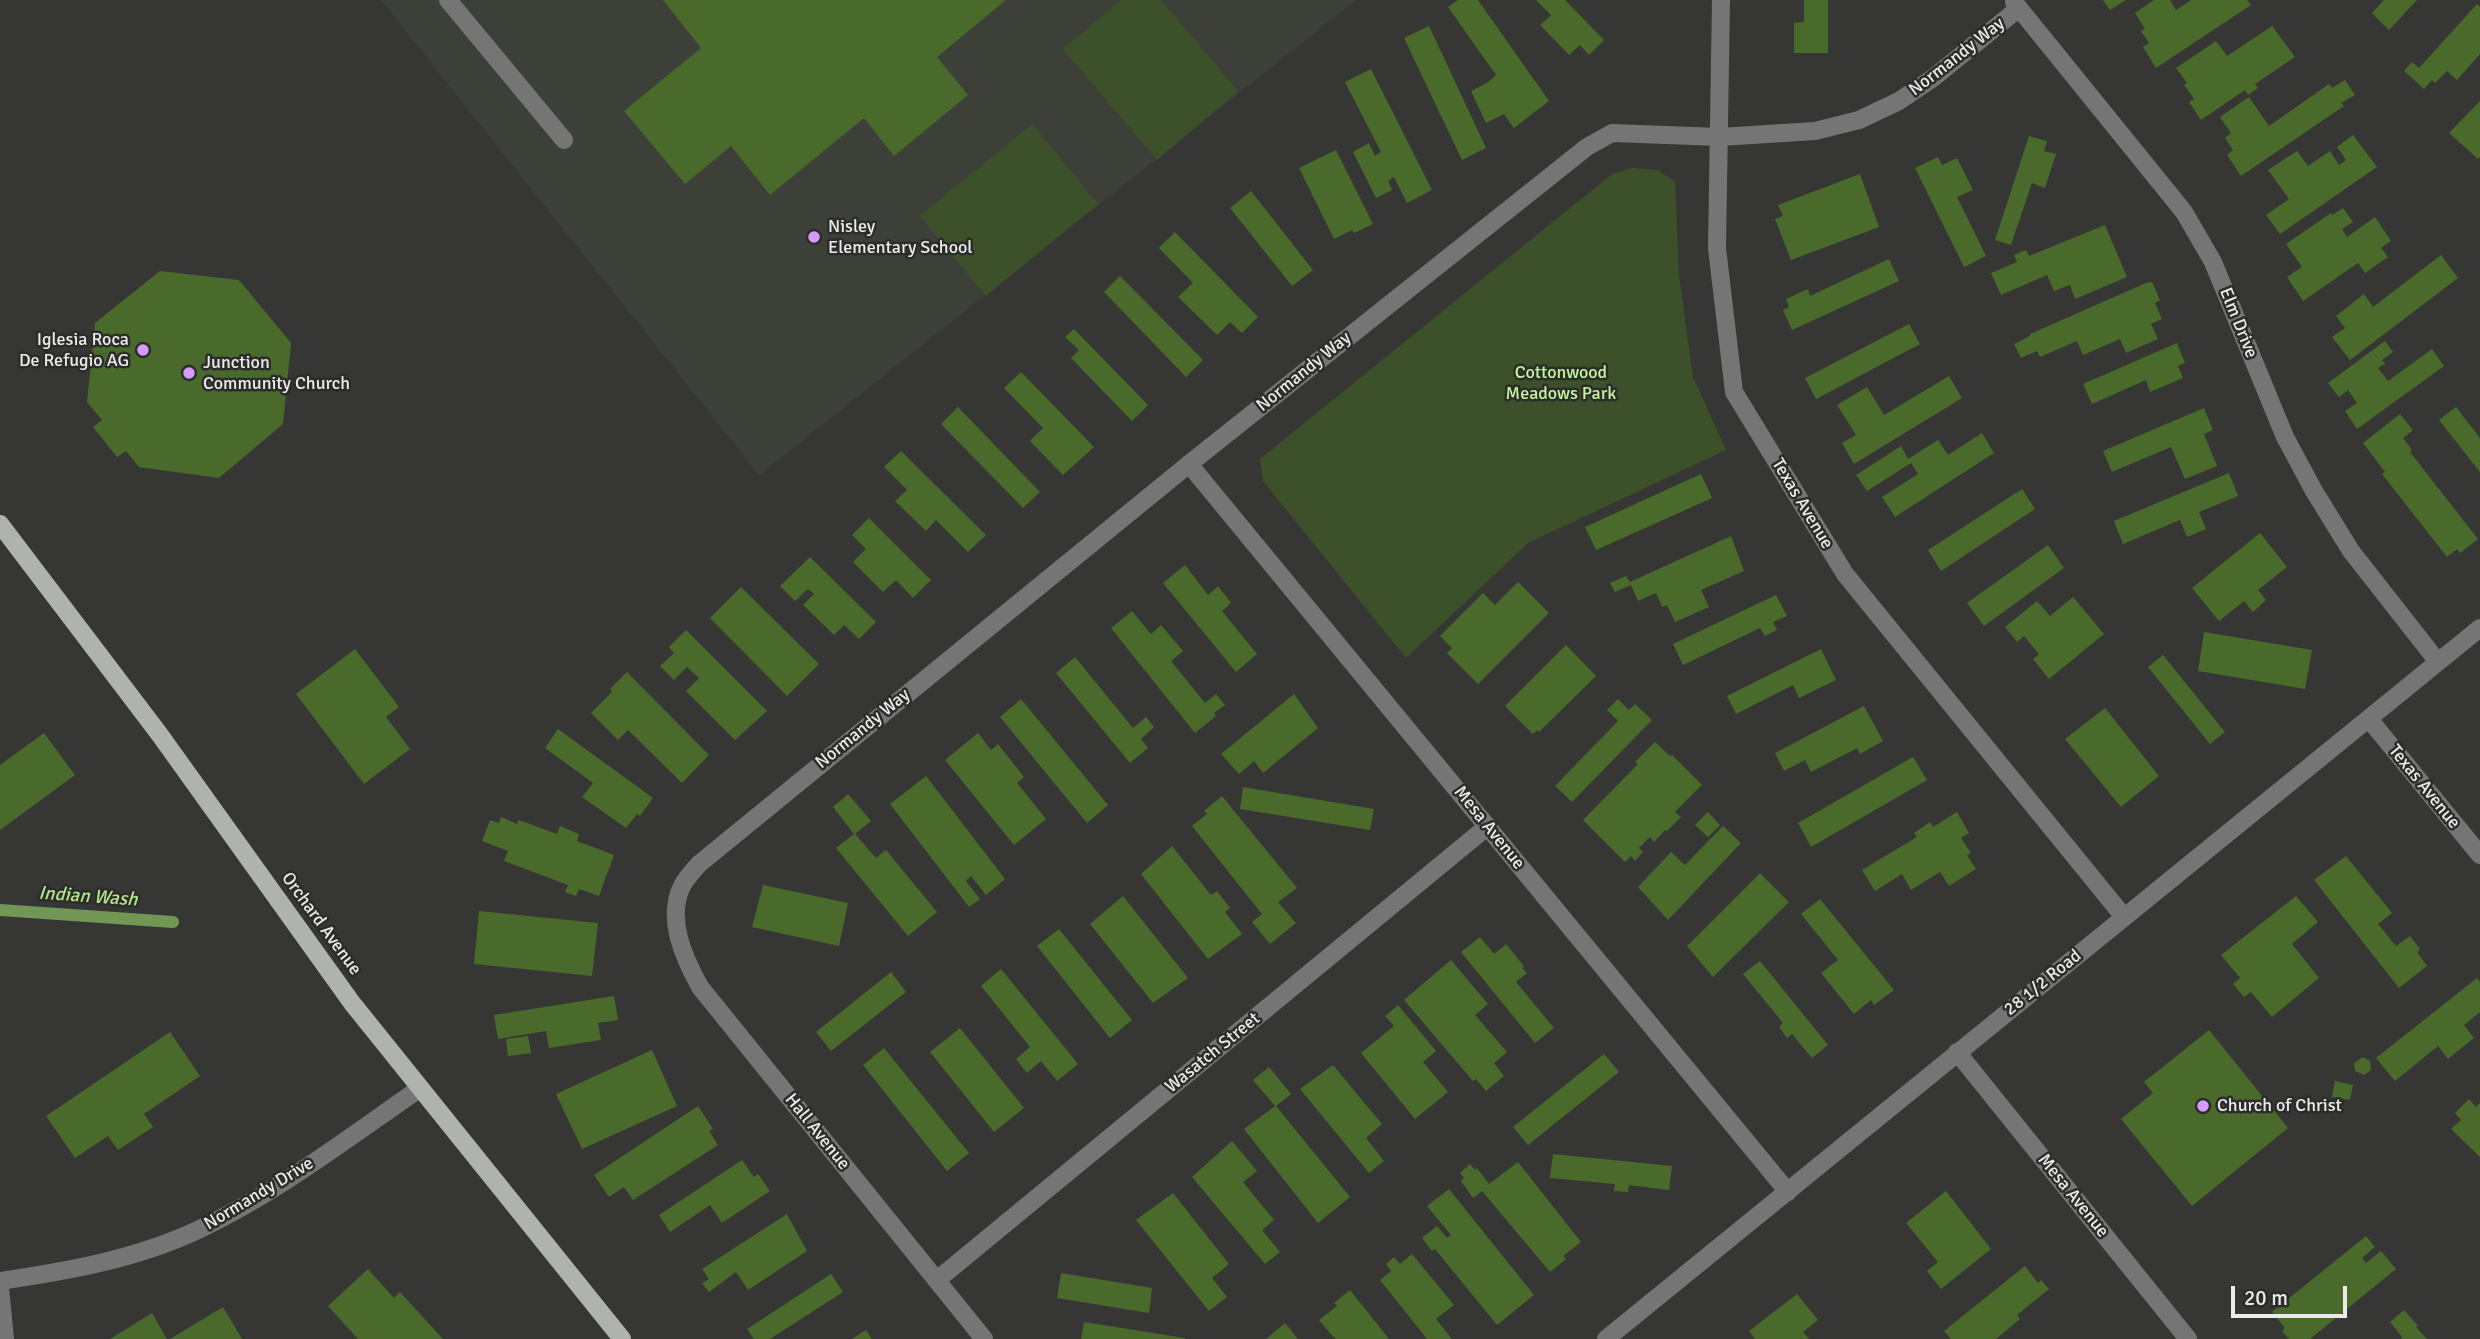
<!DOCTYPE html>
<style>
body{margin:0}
#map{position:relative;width:2480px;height:1339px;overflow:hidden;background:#363735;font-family:Signika,sans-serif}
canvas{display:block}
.scale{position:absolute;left:2231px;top:1286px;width:116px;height:32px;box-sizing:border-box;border:4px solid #eaebea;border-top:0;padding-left:9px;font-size:21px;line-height:24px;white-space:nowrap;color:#eaebea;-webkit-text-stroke:5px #2c2d2b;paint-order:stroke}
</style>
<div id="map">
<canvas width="2480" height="1339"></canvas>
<div class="scale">20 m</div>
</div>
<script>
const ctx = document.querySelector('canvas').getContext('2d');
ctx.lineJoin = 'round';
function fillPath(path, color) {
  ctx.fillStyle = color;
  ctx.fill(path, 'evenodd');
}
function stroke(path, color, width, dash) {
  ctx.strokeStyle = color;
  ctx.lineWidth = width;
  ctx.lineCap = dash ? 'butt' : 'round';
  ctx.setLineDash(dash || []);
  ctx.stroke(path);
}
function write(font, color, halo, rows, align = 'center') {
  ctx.font = font + ' Signika,sans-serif';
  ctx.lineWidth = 5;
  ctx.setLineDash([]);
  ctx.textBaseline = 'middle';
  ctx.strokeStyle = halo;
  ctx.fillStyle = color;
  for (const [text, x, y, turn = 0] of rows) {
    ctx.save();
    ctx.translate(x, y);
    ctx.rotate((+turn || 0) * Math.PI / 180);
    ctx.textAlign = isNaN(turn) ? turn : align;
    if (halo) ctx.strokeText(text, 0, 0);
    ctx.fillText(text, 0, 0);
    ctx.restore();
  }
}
fillPath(new Path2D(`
 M 381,0 L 1356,0 L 759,475 Z`), '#3c4039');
fillPath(new Path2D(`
 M 1121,0 L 1161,0 L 1238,91 L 1157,160 L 1063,49 Z
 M 1032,124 L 1098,204 L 986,296 L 920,216 Z
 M 1632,168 L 1658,170 L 1675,182 L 1679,275 L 1693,377 L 1726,450 L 1528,543 L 1406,658 L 1263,481 L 1260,459 L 1612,174 Z`), '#3c5129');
stroke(new Path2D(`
 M 0,910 L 173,922`), '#729654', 12);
fillPath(new Path2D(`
 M 663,0 L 1006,0 L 937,57 L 968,95 L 894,156 L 864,118 L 770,195 L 731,146 L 685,184 L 624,111 L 701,48 Z
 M 1458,0 L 1478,0 L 1549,101 L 1514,128 L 1504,114 L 1486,123 L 1471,91 L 1487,83 L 1496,75 L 1448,7 Z
 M 1536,0 L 1565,0 L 1604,40 L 1589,55 L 1580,45 L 1569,55 L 1540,25 L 1551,15 Z
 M 1804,0 L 1828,0 L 1828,53 L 1794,53 L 1794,23 L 1804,22 Z
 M 2103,0 L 2126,0 L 2110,10 Z
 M 2154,0 L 2170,0 L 2176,10 L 2191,0 L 2247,0 L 2251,5 L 2156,68 L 2143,47 L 2149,43 L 2141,31 L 2145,29 L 2135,13 Z
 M 2384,0 L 2417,0 L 2389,30 L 2372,13 Z
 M 2477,4 L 2480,7 L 2480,54 L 2457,80 L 2447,71 L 2435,83 L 2432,80 L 2424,89 L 2404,71 L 2412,62 L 2419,68 Z
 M 1429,26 L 1486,148 L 1462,160 L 1404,38 Z
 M 2272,26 L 2295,57 L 2255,84 L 2258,88 L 2248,95 L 2245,90 L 2201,120 L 2189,102 L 2194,99 L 2184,85 L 2187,83 L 2176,68 L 2216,41 L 2227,56 Z
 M 1371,69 L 1432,190 L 1407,203 L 1394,177 L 1388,181 L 1392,190 L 1376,198 L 1353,152 L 1369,143 L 1375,156 L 1381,152 L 1345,82 Z
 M 2345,80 L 2355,95 L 2341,103 L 2344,106 L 2241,176 L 2227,155 L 2233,150 L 2225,138 L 2231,133 L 2220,117 L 2249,97 L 2269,126 L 2329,84 L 2332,88 Z
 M 2480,101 L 2480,157 L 2478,159 L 2449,133 Z
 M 2353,135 L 2377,167 L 2280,234 L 2266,215 L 2289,199 L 2268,170 L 2297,151 L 2308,166 L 2330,151 L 2339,165 L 2346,160 L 2337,147 Z
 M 2029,136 L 2047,141 L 2044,151 L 2056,154 L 2045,188 L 2032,183 L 2011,245 L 1995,240 Z
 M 1336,150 L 1373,224 L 1354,233 L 1352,230 L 1334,239 L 1299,168 Z
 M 1938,157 L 1942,165 L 1957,158 L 1973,190 L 1957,197 L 1986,256 L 1964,267 L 1915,168 Z
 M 1860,174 L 1879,227 L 1791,260 L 1775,219 L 1783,216 L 1778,205 Z
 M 1251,191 L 1313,270 L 1292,286 L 1230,208 Z
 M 2343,208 L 2353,222 L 2342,229 L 2347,237 L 2375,217 L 2391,241 L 2381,248 L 2388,257 L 2365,273 L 2358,263 L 2303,301 L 2287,277 L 2302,267 L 2286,244 L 2331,213 L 2332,215 Z
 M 2105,225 L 2127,277 L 2075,299 L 2070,285 L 2054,291 L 2047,275 L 2001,295 L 1991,273 L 2017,262 L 2014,255 L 2026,250 L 2029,256 Z
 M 1175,232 L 1258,317 L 1242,333 L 1230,322 L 1217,335 L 1178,297 L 1193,283 L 1159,248 Z
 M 2441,255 L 2458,278 L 2350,360 L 2332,337 L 2345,328 L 2336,316 L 2364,294 L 2373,307 Z
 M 1889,259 L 1899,281 L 1792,330 L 1783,310 L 1789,307 L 1786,299 L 1808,289 L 1810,296 Z
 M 160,271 L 239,280 L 291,343 L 283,424 L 219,478 L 139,467 L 126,451 L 117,457 L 93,427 L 102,420 L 87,402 L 95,323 Z
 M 1120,276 L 1203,360 L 1186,377 L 1104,292 Z
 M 2152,282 L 2160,300 L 2155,303 L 2162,319 L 2151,324 L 2158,339 L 2126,353 L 2120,339 L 2083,355 L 2077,341 L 2040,357 L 2037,351 L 2021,358 L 2014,344 L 2030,336 L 2030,334 L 2146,283 Z
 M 1909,324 L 1920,344 L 1816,399 L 1805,378 Z
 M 1074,329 L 1148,405 L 1132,421 L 1071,358 L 1079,350 L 1065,337 Z
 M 2385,341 L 2393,352 L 2382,360 L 2385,364 L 2378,368 L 2388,381 L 2432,349 L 2444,366 L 2357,429 L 2345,411 L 2357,403 L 2348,390 L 2339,397 L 2328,383 Z
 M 2177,343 L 2185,363 L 2178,366 L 2183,378 L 2150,392 L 2146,380 L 2092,404 L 2083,384 Z
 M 1021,372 L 1094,447 L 1063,475 L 1030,441 L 1043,428 L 1004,388 Z
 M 1949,376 L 1962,398 L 1854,464 L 1842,443 L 1856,435 L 1837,405 L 1867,387 L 1884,415 Z
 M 958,407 L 1040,492 L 1023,508 L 941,424 Z
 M 2456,407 L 2480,438 L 2480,472 L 2439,420 Z
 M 2204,408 L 2213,430 L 2204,434 L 2217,466 L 2185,479 L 2171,447 L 2112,472 L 2103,451 Z
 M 2400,414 L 2413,430 L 2403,438 L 2412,450 L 2410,452 L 2478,539 L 2460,553 L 2457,549 L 2447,557 L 2382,474 L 2385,472 L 2363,443 Z
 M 1982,433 L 1994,453 L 1895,517 L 1882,497 L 1918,474 L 1911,463 L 1867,491 L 1856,475 L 1901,446 L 1908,459 L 1938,440 L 1948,455 Z
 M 901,451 L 986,535 L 968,552 L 936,520 L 926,531 L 895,501 L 907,490 L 884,467 Z
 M 2229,473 L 2238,496 L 2199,512 L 2206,529 L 2187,537 L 2180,520 L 2123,544 L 2114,521 Z
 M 1701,474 L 1712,498 L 1596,550 L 1585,527 Z
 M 2022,489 L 2035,509 L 1941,571 L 1928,550 Z
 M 869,518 L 931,580 L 913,598 L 896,580 L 883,592 L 853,562 L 866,549 L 852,535 Z
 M 2260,533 L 2287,567 L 2258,590 L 2266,600 L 2253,612 L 2244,601 L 2219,621 L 2192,588 Z
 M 1731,536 L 1744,571 L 1701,590 L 1709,607 L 1675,622 L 1667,605 L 1662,607 L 1656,593 L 1638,601 L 1631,585 L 1615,592 L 1610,583 L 1626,576 L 1630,582 Z
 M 2048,545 L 2064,568 L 1984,626 L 1967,603 Z
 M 810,557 L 876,622 L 859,639 L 844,625 L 834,635 L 803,605 L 814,594 L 808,589 L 795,601 L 780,586 Z
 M 1185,565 L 1208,595 L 1218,586 L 1231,603 L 1222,611 L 1257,654 L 1236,672 L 1163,583 Z
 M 1518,582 L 1549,613 L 1478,684 L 1447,653 L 1452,648 L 1440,636 L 1483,593 L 1495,605 Z
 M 741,587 L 819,664 L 787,696 L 710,618 Z
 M 1776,595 L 1787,616 L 1773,622 L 1777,630 L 1765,636 L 1760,628 L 1683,665 L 1673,644 Z
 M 2073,597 L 2104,634 L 2049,679 L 2033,659 L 2039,654 L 2024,636 L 2017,642 L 2005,627 L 2037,601 L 2050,616 Z
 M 1132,611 L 1151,634 L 1161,625 L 1183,651 L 1171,661 L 1205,703 L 1216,694 L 1225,705 L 1214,713 L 1216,716 L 1195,733 L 1111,628 Z
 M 686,630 L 767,711 L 735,740 L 686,691 L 699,678 L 687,667 L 674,680 L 660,666 L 674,653 L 669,647 Z
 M 2204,632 L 2312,650 L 2305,689 L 2198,671 Z
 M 1566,645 L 1596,676 L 1539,732 L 1537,730 L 1533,734 L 1505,706 Z
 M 355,649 L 399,707 L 386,717 L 410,749 L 364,784 L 296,694 Z
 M 1821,649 L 1836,680 L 1799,698 L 1793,685 L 1736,714 L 1727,696 Z
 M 2163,655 L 2225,732 L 2210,744 L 2148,667 Z
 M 1075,657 L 1133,728 L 1146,717 L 1154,727 L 1141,739 L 1148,748 L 1130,763 L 1056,673 Z
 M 627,672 L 709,755 L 682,783 L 628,730 L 618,740 L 591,713 L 612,692 L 610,689 Z
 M 1294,694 L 1318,728 L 1263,773 L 1254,761 L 1239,774 L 1221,754 Z
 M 1021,699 L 1108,805 L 1087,823 L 1000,717 Z
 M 1618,699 L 1629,710 L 1635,704 L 1652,720 L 1572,802 L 1555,786 L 1618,721 L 1607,710 Z
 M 1864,706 L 1883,741 L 1860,754 L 1857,748 L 1811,772 L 1805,760 L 1784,771 L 1775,753 Z
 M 2105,708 L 2159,776 L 2121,807 L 2065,739 Z
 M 558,729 L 653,798 L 640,816 L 637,814 L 626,828 L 582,797 L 593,783 L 545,748 Z
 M 44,733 L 75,775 L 0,830 L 0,765 Z
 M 978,733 L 991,750 L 998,744 L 1024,777 L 1017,783 L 1046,819 L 1014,845 L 945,760 Z
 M 1655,742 L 1670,756 L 1672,755 L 1702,785 L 1675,812 L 1681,817 L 1667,831 L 1665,830 L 1654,842 L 1650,837 L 1639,848 L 1643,852 L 1635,861 L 1631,856 L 1625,862 L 1583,820 L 1638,764 L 1635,762 Z
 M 1913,757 L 1927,780 L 1811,847 L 1798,823 Z
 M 926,776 L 1005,879 L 986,895 L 971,876 L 966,881 L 980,899 L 969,907 L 890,804 Z
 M 1243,787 L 1374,809 L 1370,830 L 1240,809 Z
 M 848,794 L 871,821 L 855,834 L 876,858 L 886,850 L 937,912 L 908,936 L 836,848 L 854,834 L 833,807 Z
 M 1222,796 L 1297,888 L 1278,902 L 1296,923 L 1270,944 L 1252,922 L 1262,914 L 1192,826 L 1207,814 L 1204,811 Z
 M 1708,812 L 1720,825 L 1708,837 L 1695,825 Z
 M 1957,812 L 1969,833 L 1961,838 L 1971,853 L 1967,855 L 1976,869 L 1949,886 L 1940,872 L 1911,890 L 1902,874 L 1875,891 L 1862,870 L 1917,837 L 1914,833 L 1930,822 L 1933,827 Z
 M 501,817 L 517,824 L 519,820 L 557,834 L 560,826 L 579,834 L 577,841 L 614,855 L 599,896 L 579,889 L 576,896 L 565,892 L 568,885 L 504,861 L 508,851 L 482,841 L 490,820 L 499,823 Z
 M 1723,826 L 1741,843 L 1668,920 L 1638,887 L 1671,852 L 1685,865 Z
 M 1172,846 L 1211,895 L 1217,891 L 1230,908 L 1225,912 L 1242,934 L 1208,959 L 1141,874 Z
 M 2346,856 L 2392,913 L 2378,924 L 2396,946 L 2410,936 L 2420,949 L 2417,952 L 2427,966 L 2399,988 L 2314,880 Z
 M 1760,873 L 1789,902 L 1713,977 L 1687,946 Z
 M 763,885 L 848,903 L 839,946 L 752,927 Z
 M 1123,896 L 1188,978 L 1153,1003 L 1090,924 Z
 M 2296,896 L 2318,922 L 2292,944 L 2319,978 L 2272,1017 L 2251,992 L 2244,997 L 2233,984 L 2240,978 L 2221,955 Z
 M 1820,899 L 1894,990 L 1874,1005 L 1871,1000 L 1854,1014 L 1821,973 L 1838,960 L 1801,914 Z
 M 479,911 L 598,923 L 592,976 L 474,964 Z
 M 1059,929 L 1132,1020 L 1110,1038 L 1037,946 Z
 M 1480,937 L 1494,954 L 1506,944 L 1524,966 L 1522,968 L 1527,973 L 1516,982 L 1554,1028 L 1535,1043 L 1461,952 Z
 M 1451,960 L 1488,1004 L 1475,1015 L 1507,1052 L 1494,1063 L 1504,1076 L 1486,1091 L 1476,1079 L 1473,1081 L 1404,1000 Z
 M 1760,961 L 1828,1045 L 1812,1058 L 1792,1034 L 1787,1038 L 1779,1027 L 1783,1023 L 1743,974 Z
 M 1001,969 L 1078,1064 L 1057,1081 L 1041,1061 L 1027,1073 L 1016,1059 L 1030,1047 L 981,986 Z
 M 891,972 L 906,992 L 831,1051 L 816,1032 Z
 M 2477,978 L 2480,982 L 2480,1012 L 2464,1025 L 2474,1038 L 2448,1059 L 2438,1046 L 2395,1081 L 2376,1058 Z
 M 614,996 L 618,1020 L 598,1023 L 601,1040 L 549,1048 L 546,1031 L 498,1039 L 494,1015 Z
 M 1398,1005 L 1436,1051 L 1423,1062 L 1448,1092 L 1415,1119 L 1361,1053 L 1394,1026 L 1385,1016 Z
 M 960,1028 L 1024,1108 L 994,1132 L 930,1052 Z
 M 2209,1030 L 2288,1128 L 2192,1206 L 2121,1119 L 2153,1093 L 2144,1082 Z
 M 170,1032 L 200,1076 L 144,1114 L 153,1127 L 118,1150 L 108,1136 L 75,1158 L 46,1116 Z
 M 528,1036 L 531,1053 L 508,1056 L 506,1039 Z
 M 884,1048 L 969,1153 L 947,1171 L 863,1065 Z
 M 652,1050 L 677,1106 L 582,1149 L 556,1094 Z
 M 1604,1054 L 1619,1072 L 1528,1145 L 1513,1127 Z
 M 2363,1057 L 2370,1061 L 2371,1070 L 2364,1075 L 2355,1071 L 2354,1063 Z
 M 1333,1065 L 1382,1124 L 1366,1138 L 1384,1161 L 1369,1173 L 1300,1089 Z
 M 1269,1067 L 1291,1094 L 1276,1106 L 1350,1197 L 1318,1223 L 1244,1129 L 1275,1106 L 1253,1080 Z
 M 2335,1081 L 2353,1085 L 2350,1100 L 2332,1097 Z
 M 2469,1099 L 2476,1107 L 2480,1103 L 2480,1157 L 2451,1129 L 2461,1120 L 2455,1113 Z
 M 698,1106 L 713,1129 L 709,1131 L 718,1145 L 633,1200 L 624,1187 L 609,1197 L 594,1175 Z
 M 1232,1141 L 1257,1171 L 1243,1182 L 1274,1220 L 1262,1230 L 1280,1252 L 1265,1264 L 1192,1177 Z
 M 1553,1154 L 1672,1166 L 1669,1190 L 1629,1185 L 1628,1192 L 1614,1191 L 1615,1184 L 1550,1178 Z
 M 742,1160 L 754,1177 L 758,1174 L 770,1191 L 722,1223 L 710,1205 L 670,1232 L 659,1215 Z
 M 1518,1162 L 1581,1242 L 1563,1256 L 1566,1259 L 1550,1272 L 1482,1191 L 1473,1198 L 1461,1181 L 1464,1178 L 1460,1173 L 1470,1164 L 1475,1170 L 1477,1168 L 1489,1184 Z
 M 1449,1189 L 1534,1295 L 1497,1325 L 1435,1249 L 1432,1251 L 1422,1238 L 1437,1226 L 1447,1238 L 1451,1235 L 1427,1206 Z
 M 1946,1191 L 1991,1249 L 1941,1289 L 1927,1271 L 1938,1262 L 1906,1223 Z
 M 1173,1193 L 1229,1264 L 1212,1278 L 1227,1297 L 1209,1311 L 1136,1220 Z
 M 787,1214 L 807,1251 L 748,1290 L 736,1272 L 709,1292 L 702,1283 L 709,1279 L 702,1269 Z
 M 2366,1236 L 2375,1247 L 2362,1258 L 2366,1263 L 2381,1251 L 2396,1269 L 2310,1339 L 2289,1339 L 2282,1331 L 2285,1328 L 2272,1312 Z
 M 1412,1254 L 1454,1305 L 1436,1319 L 1452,1339 L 1427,1339 L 1380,1280 L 1391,1271 L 1386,1264 L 1394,1257 L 1400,1264 Z
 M 2025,1266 L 2038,1283 L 2041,1280 L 2049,1289 L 2017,1315 L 2020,1319 L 1996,1339 L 1951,1339 L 1944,1331 Z
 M 368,1269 L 394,1298 L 400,1292 L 443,1339 L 358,1339 L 328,1306 Z
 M 1061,1273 L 1152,1288 L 1149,1313 L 1057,1298 Z
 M 831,1274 L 843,1292 L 770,1339 L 754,1339 L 747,1329 Z
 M 1350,1290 L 1389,1339 L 1336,1339 L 1329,1332 L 1319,1320 L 1337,1306 L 1334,1303 Z
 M 1797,1294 L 1818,1320 L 1803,1332 L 1809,1339 L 1755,1339 L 1749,1331 Z
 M 223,1307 L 242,1339 L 170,1339 Z
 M 2404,1310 L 2418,1326 L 2416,1327 L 2427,1339 L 2401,1339 L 2402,1337 L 2390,1322 Z
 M 152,1313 L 167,1339 L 110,1339 Z
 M 1084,1322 L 1185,1338 L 1185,1339 L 1081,1339 Z
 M 1285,1323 L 1298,1339 L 1266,1339 Z
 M 866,1330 L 872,1339 L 852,1339 Z`), '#496a2a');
stroke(new Path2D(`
 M 448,0 L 564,140
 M 1721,0 L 1717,248 L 1734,392 L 1845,574 L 2124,917
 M 2014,2 L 2184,212 L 2213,262 L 2285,437 L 2314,491 L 2351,551 L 2438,662
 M 1189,464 L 1788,1192
 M 2369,719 L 2480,855
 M 1957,1052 L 2188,1339
 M 937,1280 L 1488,826
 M 0,1281 C 68,1271 137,1259 200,1229 C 278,1192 348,1138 419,1089
 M 0,1288 L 5,1339
 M 984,1339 L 700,987 C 684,958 666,919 682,886 C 686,878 694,870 699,864 L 1189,464 L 1587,147 L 1612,133 L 1720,137 L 1815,131 L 1859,120 L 1899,101 L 1933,78 L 2018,9
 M 1606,1339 L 2480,628`), '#747574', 18);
stroke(new Path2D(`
 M 0,524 L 160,735 L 352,1003 L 622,1339`), '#b0b2af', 18);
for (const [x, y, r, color] of [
 [814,237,7,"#d69bfa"],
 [143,350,7,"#d69bfa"],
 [189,373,7,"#d69bfa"],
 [2203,1106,7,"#d69bfa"]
]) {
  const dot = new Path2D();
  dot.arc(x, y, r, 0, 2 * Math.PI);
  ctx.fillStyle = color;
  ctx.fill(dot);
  stroke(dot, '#2c2d2b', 2.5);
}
write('18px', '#eaebea', '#2c2d2b', [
 ["Normandy Way",1957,57,-38],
 ["Elm Drive",2238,323,68],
 ["Normandy Way",1304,372,-39],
 ["Texas Avenue",1802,504,59],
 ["Normandy Way",863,729,-39],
 ["Texas Avenue",2424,787,51],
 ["Mesa Avenue",1489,828,51],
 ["Orchard Avenue",321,924,54],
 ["28 1/2 Road",2043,983,-39],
 ["Wasatch Street",1213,1053,-39],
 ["Hall Avenue",817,1132,51],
 ["Normandy Drive",259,1194,-31],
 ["Mesa Avenue",2073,1196,51]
]);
write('18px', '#eaebea', '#2c2d2b', [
 ["Nisley",828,227],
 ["Elementary School",828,248],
 ["Iglesia Roca",129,340,"right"],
 ["De Refugio AG",129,361,"right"],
 ["Junction",203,363],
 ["Community Church",203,384],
 ["Church of Christ",2217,1106]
], 'left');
write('18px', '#c4f79b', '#2c2d2b', [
 ["Cottonwood",1561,373],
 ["Meadows Park",1561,394]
]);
write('italic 19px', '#b2e589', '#2c2d2b', [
 ["Indian Wash",88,897,4]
]);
</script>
